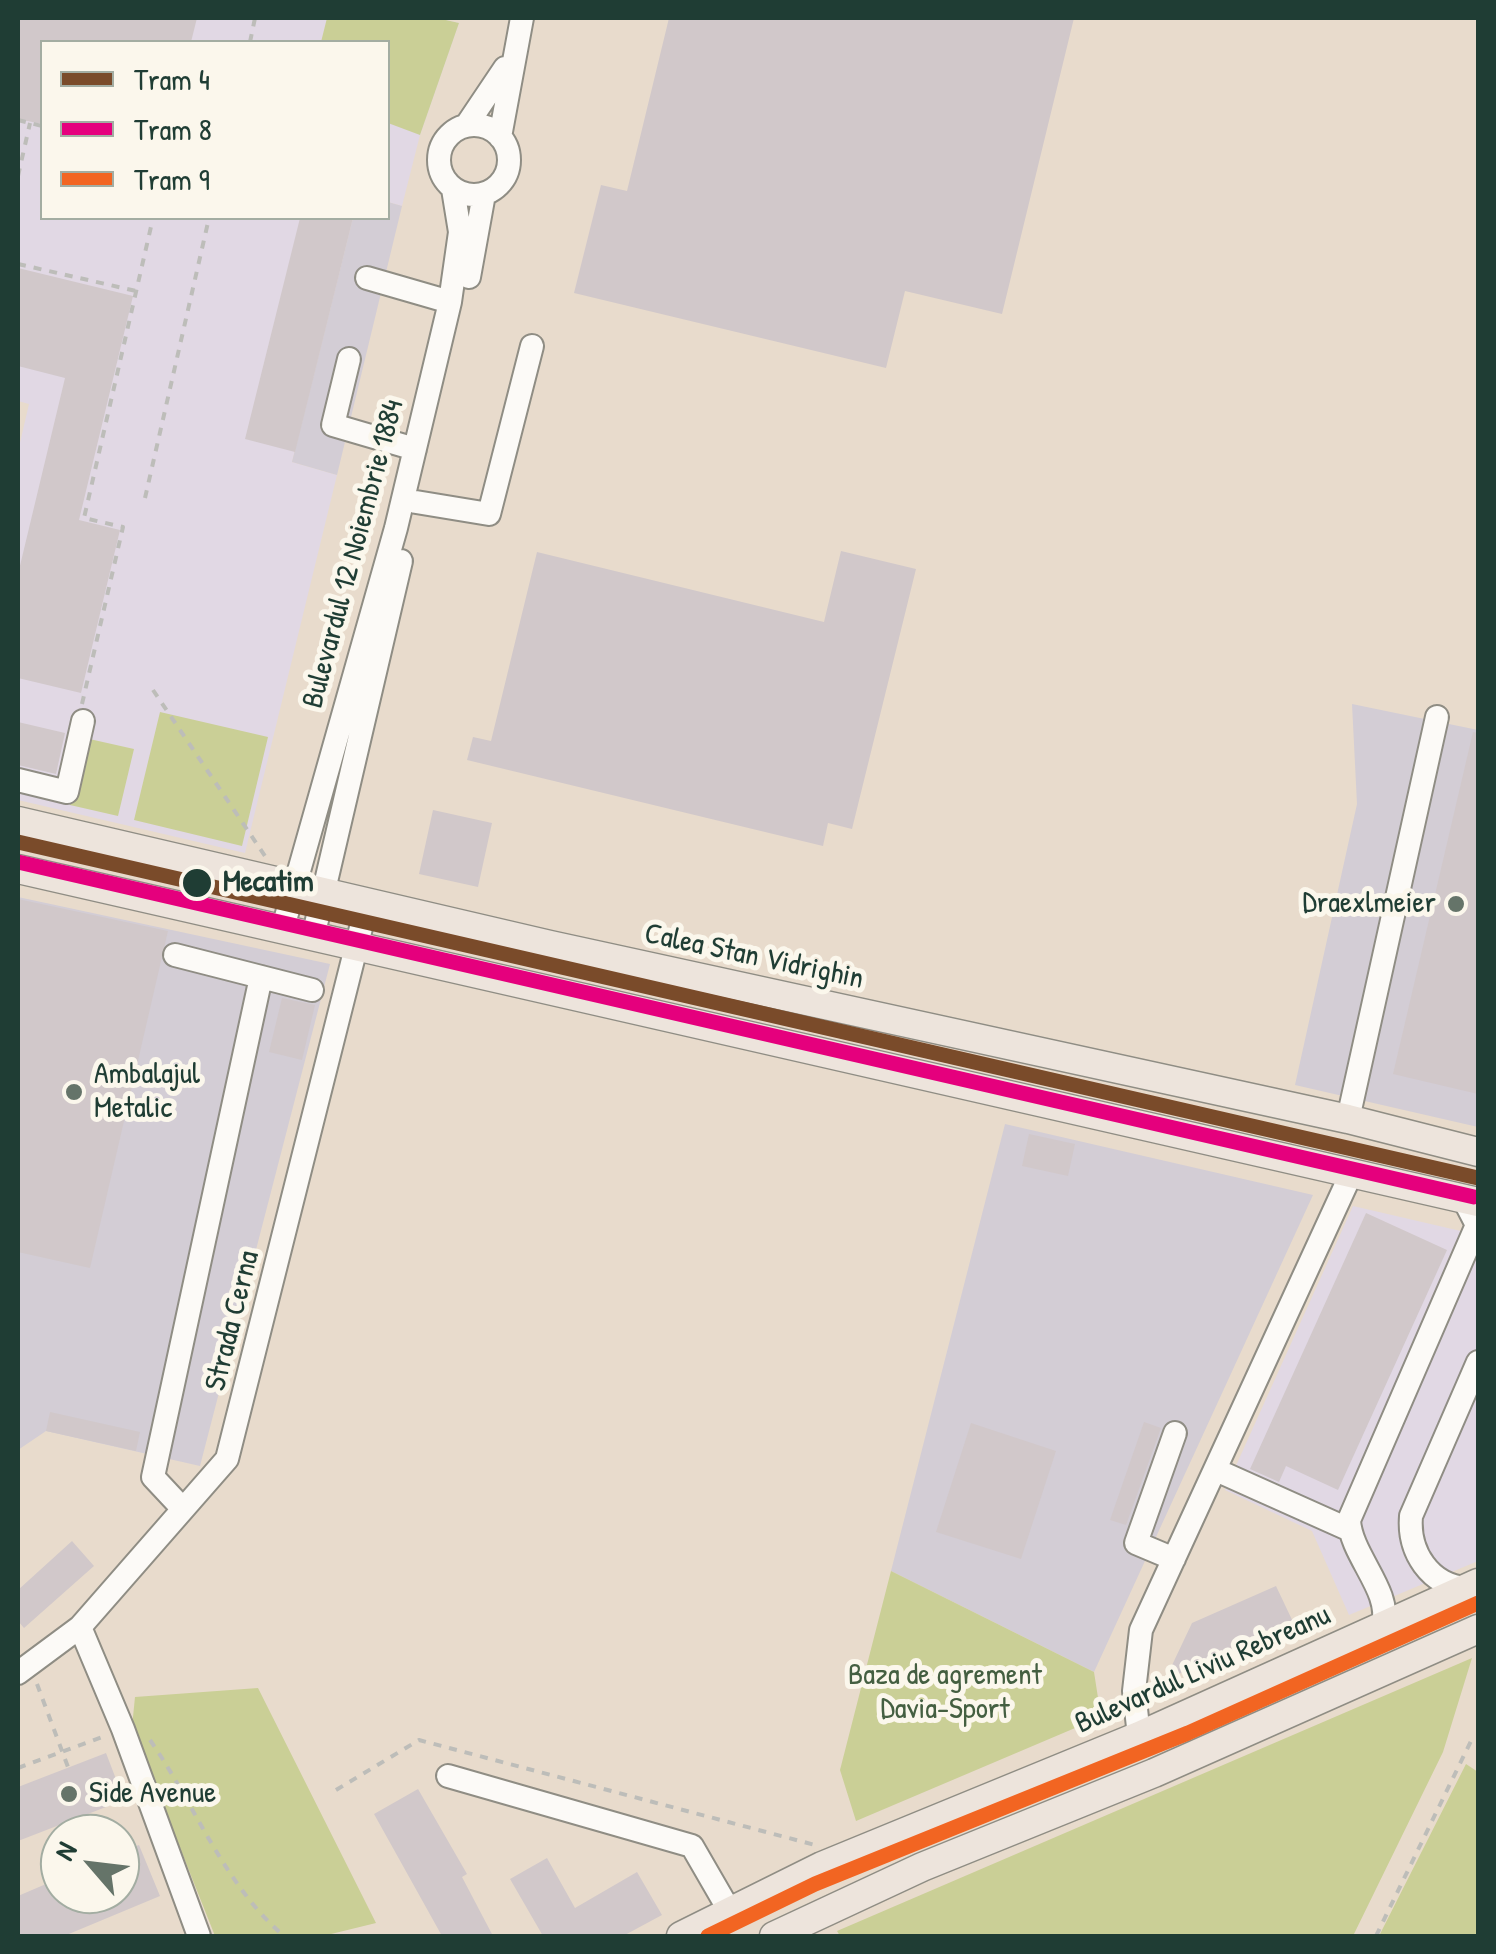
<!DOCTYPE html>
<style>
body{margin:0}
#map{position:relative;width:1496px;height:1954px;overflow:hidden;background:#e8dbcc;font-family:"Patrick Hand",sans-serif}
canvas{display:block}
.frame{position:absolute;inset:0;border:20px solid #1f3d34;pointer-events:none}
.legend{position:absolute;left:40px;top:40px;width:350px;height:180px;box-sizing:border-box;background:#fbf7ec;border:2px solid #a3ada2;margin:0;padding:12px 18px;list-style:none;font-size:30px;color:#1f3d34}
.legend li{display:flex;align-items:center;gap:20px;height:50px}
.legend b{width:50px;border:2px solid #a3ada2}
.north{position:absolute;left:40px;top:1814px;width:100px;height:100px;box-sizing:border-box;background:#fbf7ec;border:2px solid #a3ada2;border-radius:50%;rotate:298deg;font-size:28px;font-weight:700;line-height:40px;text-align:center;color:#1f3d34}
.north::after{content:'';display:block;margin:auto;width:35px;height:45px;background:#657469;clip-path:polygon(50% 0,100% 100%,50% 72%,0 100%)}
</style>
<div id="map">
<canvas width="1496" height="1954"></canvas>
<div class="frame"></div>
<ul class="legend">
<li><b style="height:12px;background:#7a4b2a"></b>Tram 4</li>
<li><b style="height:12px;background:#e5007d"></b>Tram 8</li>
<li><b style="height:12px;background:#f26522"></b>Tram 9</li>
</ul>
<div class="north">N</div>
</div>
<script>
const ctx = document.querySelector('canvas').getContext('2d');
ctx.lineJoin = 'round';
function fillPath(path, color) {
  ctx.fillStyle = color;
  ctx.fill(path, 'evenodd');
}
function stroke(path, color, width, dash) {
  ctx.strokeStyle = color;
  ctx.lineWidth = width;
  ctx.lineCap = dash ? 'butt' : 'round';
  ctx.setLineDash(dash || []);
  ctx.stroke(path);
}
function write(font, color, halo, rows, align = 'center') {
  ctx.font = font + ' "Patrick Hand",sans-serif';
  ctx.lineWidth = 10;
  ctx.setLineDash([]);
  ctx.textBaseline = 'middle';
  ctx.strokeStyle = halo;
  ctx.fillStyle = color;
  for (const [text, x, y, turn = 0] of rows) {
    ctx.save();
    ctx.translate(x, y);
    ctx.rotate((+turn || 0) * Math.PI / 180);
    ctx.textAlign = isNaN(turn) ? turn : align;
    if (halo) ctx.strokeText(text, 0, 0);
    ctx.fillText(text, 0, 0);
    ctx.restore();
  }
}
fillPath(new Path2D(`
 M 18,18 L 437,18 L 459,23 L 420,135 L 402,206 L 388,202 L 388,42 L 42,42 L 42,218 L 353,218 L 292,462 L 337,475 L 245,853 L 18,800 L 18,451 L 29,404 L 18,401 Z
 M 1353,1206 L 1478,1235 L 1478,1561 L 1349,1615 L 1312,1531 L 1225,1490 Z`), '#e1d8e4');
fillPath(new Path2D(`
 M 388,202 L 402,206 L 337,475 L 292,462 L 353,218 L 388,218 Z
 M 1352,704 L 1478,730 L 1478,1127 L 1295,1085 L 1357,804 Z
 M 18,897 L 330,964 L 200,1466 L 46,1431 L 18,1450 Z
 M 1005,1124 L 1313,1195 L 1094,1672 L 891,1571 Z`), '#d3cdd5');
fillPath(new Path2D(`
 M 327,18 L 437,18 L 459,23 L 420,135 L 388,123 L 388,42 L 321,42 Z
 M 160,712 L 268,737 L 242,846 L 134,820 Z
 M 85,738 L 134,749 L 118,816 L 70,805 Z
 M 891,1571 L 1094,1672 L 1101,1717 L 856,1821 L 840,1770 Z
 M 1472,1658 L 1443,1752 L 1353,1936 L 840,1936 L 837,1931 Z
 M 258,1688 L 376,1923 L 323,1936 L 215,1936 L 132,1727 L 135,1697 Z
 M 1466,1764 L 1478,1772 L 1478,1936 L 1379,1936 Z`), '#cacf96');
fillPath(new Path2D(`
 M 18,18 L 197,18 L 191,42 L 42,42 L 42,124 L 18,119 Z
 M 669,18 L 1074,18 L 1002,314 L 905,291 L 886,368 L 574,293 L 601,185 L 627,191 Z
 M 300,218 L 353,218 L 295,452 L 245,439 Z
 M 18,268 L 133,296 L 79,520 L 120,530 L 81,693 L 18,678 L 18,574 L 65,378 L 18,366 Z
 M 841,551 L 916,569 L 852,829 L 828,823 L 823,846 L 467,760 L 473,737 L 491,741 L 537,552 L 824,622 Z
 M 18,722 L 65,733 L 56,774 L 18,765 Z
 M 1473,732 L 1478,733 L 1478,1094 L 1393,1074 Z
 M 433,810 L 492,823 L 478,887 L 419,874 Z
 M 18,899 L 168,931 L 90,1268 L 18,1252 Z
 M 282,998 L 315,1005 L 302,1060 L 269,1052 Z
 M 1029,1134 L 1075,1144 L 1068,1176 L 1022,1166 Z
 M 1366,1213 L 1447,1250 L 1338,1490 L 1286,1466 L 1279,1482 L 1250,1469 Z
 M 50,1412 L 140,1432 L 136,1451 L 46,1431 Z
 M 1144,1422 L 1161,1428 L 1126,1525 L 1110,1520 Z
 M 971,1423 L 1056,1451 L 1021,1559 L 936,1532 Z
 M 72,1541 L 94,1566 L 24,1628 L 18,1621 L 18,1590 Z
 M 1276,1586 L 1294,1624 L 1165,1680 L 1192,1623 Z
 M 106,1753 L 124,1800 L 18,1841 L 18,1787 Z
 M 418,1789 L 467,1874 L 462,1877 L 493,1936 L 442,1936 L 374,1814 Z
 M 139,1845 L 160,1896 L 64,1936 L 18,1936 L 18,1896 L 60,1878 L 60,1894 L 120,1894 L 120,1852 Z
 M 547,1858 L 575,1908 L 637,1872 L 662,1915 L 623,1936 L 543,1936 L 510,1879 Z`), '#d1c8ca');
const minor = new Path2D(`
 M439 160a35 35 0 1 1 70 0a35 35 0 1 1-70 0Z
 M 466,126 L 505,68
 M 500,137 L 522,18
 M 469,277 L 484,194
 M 367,278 L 450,302
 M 349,359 L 333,425 L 415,449
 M 416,502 L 489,514 L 532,346
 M 18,780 L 67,792 L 83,721
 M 282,931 L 396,528 L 450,302 L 460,232 L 453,189
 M 313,937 L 401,561
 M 175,955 L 312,990
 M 1348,1119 L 1437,717
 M 1216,1470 L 1350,1530
 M 182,1508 L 153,1477 L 261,977
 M 1174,1559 L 1136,1543 L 1175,1433
 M 1467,1588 C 1430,1586 1408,1552 1411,1516 L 1478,1362
 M 1383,1625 C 1392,1591 1351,1556 1349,1520 L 1477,1225 L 1463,1198
 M 80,1627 L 123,1729 L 199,1936
 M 18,1673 L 80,1627 L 227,1459 L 367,904
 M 1139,1736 L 1134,1691 L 1141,1630 L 1351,1174
 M 448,1776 L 692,1846 L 729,1910`);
const major = new Path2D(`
 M 18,821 L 550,945 L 1348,1119 L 1478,1152
 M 18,869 L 1478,1202
 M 681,1936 L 822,1866 L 1139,1736 L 1478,1583
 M 774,1936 L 922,1867 L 1154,1773 L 1478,1629`);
stroke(minor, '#8f8d84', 26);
stroke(major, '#8f8d84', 31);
stroke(new Path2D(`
 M 250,42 L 255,18
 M 18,120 L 42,126
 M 18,176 L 30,123
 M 18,264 L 136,291
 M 145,498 L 209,218
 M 153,690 L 265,856
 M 82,704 L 123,527 L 84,518 L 153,218
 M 37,1684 L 68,1767
 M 150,1740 C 194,1803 224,1885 284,1936
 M 18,1768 L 105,1736
 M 336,1790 L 419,1740 L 815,1845
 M 1376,1936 L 1471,1741`), '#bdbdb9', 4, [8, 8]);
stroke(minor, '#fcfaf7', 22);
stroke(major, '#ede4dc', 28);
stroke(new Path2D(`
 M 18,842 L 1478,1178`), '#7a4b2a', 15);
stroke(new Path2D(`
 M 18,862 L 1474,1197`), '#e5007d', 15);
stroke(new Path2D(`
 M 708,1936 L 815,1884 L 1188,1733 L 1478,1603`), '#f26522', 15);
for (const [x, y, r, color] of [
 [197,883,16,"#1f3d34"],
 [1456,904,10,"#657469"],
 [74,1092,10,"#657469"],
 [69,1794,10,"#657469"]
]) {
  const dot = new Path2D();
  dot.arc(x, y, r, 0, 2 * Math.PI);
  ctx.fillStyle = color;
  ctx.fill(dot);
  stroke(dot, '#fbf7ec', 4);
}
write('30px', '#1f3d34', '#fbf7ec', [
 ["Bulevardul 12 Noiembrie 1884",354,554,-75],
 ["Calea Stan Vidrighin",754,957,12],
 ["Strada Cerna",233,1321,-76],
 ["Bulevardul Liviu Rebreanu",1203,1670,-24]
]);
write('bold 30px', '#1f3d34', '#fbf7ec', [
 ["Mecatim",223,883]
], 'left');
write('30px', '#1f3d34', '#fbf7ec', [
 ["Draexlmeier",1436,904,"right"],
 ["Ambalajul",94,1075],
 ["Metalic",94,1109],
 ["Side Avenue",89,1794]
], 'left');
write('30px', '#445f41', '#fbf7ec', [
 ["Baza de agrement",945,1676],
 ["Davia-Sport",945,1710]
]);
</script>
